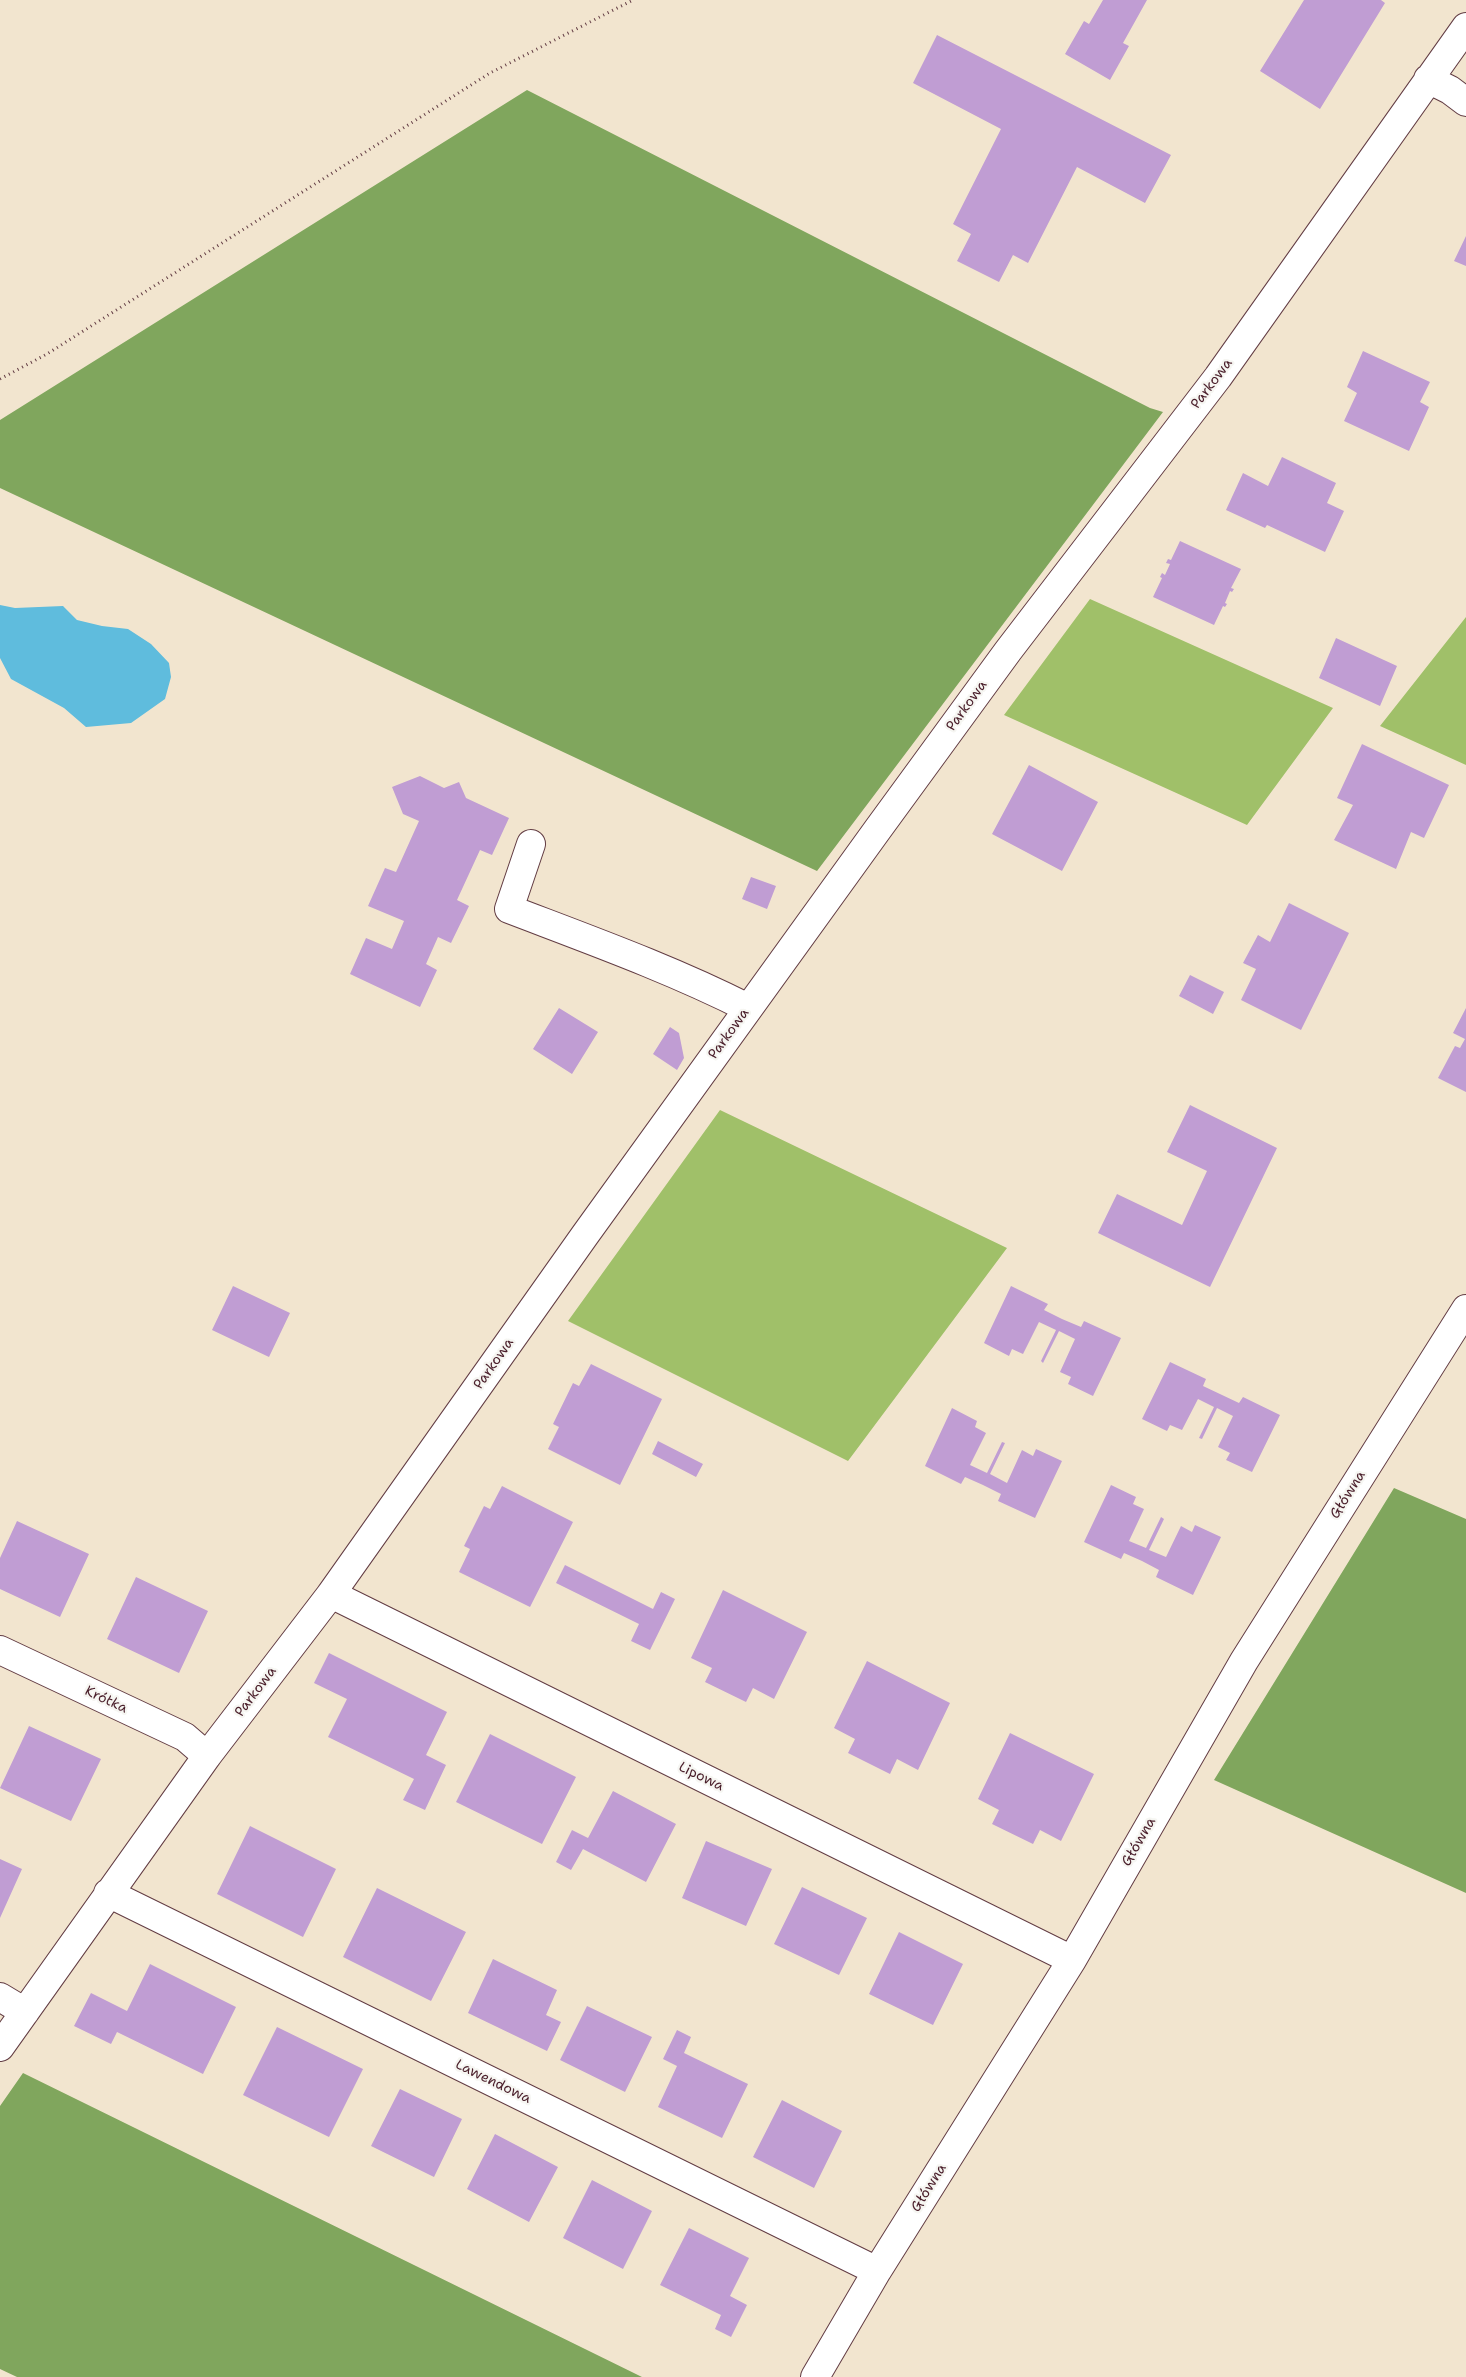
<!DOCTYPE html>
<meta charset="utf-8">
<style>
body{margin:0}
canvas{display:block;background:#f2e5cf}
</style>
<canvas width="1466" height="2377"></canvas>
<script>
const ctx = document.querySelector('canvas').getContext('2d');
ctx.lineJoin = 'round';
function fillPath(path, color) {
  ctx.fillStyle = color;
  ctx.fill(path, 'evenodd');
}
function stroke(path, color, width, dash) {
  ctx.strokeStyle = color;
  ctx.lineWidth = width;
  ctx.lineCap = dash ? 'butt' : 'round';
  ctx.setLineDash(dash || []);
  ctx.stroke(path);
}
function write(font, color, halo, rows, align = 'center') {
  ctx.font = font + ' "Shantell Sans",sans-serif';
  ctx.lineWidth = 4.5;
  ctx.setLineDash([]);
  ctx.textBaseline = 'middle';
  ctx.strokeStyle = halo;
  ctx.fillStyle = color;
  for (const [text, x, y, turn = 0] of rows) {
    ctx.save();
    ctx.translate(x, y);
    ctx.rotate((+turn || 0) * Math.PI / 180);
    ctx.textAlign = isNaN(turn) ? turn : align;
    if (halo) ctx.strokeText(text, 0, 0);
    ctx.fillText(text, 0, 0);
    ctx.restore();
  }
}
fillPath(new Path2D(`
 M 1090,599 L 1333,708 L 1247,825 L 1004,715 Z
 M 1466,617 L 1466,765 L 1380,726 Z
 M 720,1110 L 1007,1248 L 848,1461 L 568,1321 Z`), '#a0c069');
fillPath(new Path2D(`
 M 527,90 L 1150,408 L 1163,412 L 817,871 L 0,488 L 0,420 Z
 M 1394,1488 L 1466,1519 L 1466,1893 L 1214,1780 Z
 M 23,2073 L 642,2377 L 17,2377 L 0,2369 L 0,2106 Z`), '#80a65d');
fillPath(new Path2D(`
 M 0,605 L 15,608 L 63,606 L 77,620 L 102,626 L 128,629 L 151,644 L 169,663 L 171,677 L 165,699 L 131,723 L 86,727 L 64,708 L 11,679 L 0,658 Z`), '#5fbcdd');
fillPath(new Path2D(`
 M 1103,0 L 1147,0 L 1123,43 L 1129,46 L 1110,80 L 1065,54 L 1084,21 L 1089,24 Z
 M 1304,0 L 1381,0 L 1385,3 L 1320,109 L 1260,71 Z
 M 937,35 L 1171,155 L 1145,203 L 1077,167 L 1028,263 L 1013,255 L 999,282 L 957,261 L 971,234 L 953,224 L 1001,129 L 913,83 Z
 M 1466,236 L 1466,266 L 1454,261 Z
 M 1363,351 L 1430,382 L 1420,402 L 1429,407 L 1409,451 L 1344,421 L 1357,393 L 1347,387 Z
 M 1282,457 L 1336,483 L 1327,503 L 1344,511 L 1325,552 L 1267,525 L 1265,528 L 1226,510 L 1243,473 L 1268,486 Z
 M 1180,541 L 1241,569 L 1231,588 L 1234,589 L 1232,592 L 1230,591 L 1225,603 L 1227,604 L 1225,607 L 1223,606 L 1214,625 L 1153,597 L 1162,578 L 1160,577 L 1162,573 L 1165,575 L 1170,564 L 1166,563 L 1168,559 L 1171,560 Z
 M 1336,638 L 1397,666 L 1380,706 L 1319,678 Z
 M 1362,744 L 1449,785 L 1424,838 L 1411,832 L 1396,869 L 1334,840 L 1353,805 L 1337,798 Z
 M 1029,765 L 1098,802 L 1062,871 L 992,834 Z
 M 420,776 L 444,788 L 459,782 L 466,798 L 509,818 L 492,855 L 480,850 L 457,900 L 469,906 L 451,943 L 438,937 L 426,964 L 437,970 L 420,1007 L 350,974 L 366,938 L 392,949 L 404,921 L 368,906 L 385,868 L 396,872 L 419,821 L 403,814 L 392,787 Z
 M 751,877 L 776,886 L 767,909 L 742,899 Z
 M 1289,903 L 1349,933 L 1301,1030 L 1241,1000 L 1256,969 L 1243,963 L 1258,935 L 1270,942 Z
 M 1190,975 L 1224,992 L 1213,1014 L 1179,996 Z
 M 559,1008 L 598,1032 L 572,1074 L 533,1049 Z
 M 1466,1008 L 1466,1092 L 1438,1078 L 1455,1046 L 1460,1048 L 1465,1039 L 1453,1033 Z
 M 670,1027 L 679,1033 L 684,1058 L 677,1070 L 653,1054 Z
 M 1190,1105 L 1277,1148 L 1210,1287 L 1098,1233 L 1117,1194 L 1182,1225 L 1207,1171 L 1167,1152 Z
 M 233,1286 L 290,1313 L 269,1357 L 212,1330 Z
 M 1011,1286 L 1048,1304 L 1044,1310 L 1062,1319 L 1081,1327 L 1084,1321 L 1121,1338 L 1093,1396 L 1068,1384 L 1071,1377 L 1060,1372 L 1075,1339 L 1059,1331 L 1043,1363 L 1041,1361 L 1056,1330 L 1039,1322 L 1023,1354 L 1012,1349 L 1009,1356 L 984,1343 Z
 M 1170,1362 L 1206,1379 L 1203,1386 L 1239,1403 L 1243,1397 L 1280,1415 L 1252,1472 L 1226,1460 L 1230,1453 L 1218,1447 L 1233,1416 L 1217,1408 L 1202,1439 L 1199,1438 L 1214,1407 L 1198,1399 L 1182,1430 L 1170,1425 L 1167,1431 L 1142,1419 Z
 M 591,1364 L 662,1399 L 620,1485 L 548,1449 L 559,1427 L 553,1424 L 573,1383 L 579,1386 Z
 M 952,1408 L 977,1421 L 975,1427 L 986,1433 L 970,1465 L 987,1473 L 1002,1442 L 1005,1443 L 990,1474 L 1007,1483 L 1022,1450 L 1033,1456 L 1036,1449 L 1062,1461 L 1035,1518 L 998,1501 L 1001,1494 L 983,1485 L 965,1477 L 961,1484 L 925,1466 Z
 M 658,1441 L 703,1464 L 696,1477 L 652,1454 Z
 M 1111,1485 L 1136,1497 L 1133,1504 L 1144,1509 L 1129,1541 L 1146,1548 L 1161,1517 L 1164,1519 L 1149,1550 L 1166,1557 L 1181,1526 L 1192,1532 L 1195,1525 L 1221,1537 L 1193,1595 L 1156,1577 L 1159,1570 L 1142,1561 L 1124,1553 L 1121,1559 L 1084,1542 Z
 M 502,1486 L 573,1522 L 530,1607 L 459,1572 L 470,1549 L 464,1546 L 484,1506 L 490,1509 Z
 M 17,1521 L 89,1554 L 60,1617 L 0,1589 L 0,1558 Z
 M 565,1565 L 653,1609 L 661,1592 L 675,1599 L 650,1650 L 631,1641 L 639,1624 L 556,1583 Z
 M 136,1577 L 208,1611 L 179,1673 L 107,1639 Z
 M 723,1590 L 807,1632 L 774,1699 L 753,1688 L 746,1702 L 705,1682 L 712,1668 L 691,1658 Z
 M 329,1653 L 447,1712 L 426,1755 L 446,1765 L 425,1810 L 403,1800 L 414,1779 L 328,1737 L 347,1699 L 314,1683 Z
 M 867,1661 L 950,1703 L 918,1770 L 897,1759 L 890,1774 L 848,1753 L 855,1739 L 834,1728 Z
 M 29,1726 L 101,1759 L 71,1821 L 0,1788 Z
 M 1010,1733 L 1094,1774 L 1061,1841 L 1040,1830 L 1033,1844 L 992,1824 L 999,1810 L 978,1799 Z
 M 490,1734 L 576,1777 L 542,1844 L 456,1802 Z
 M 613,1791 L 676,1824 L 646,1882 L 583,1849 L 571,1870 L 556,1862 L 572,1830 L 588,1838 Z
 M 250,1826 L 336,1869 L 303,1937 L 217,1894 Z
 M 706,1841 L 772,1869 L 746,1926 L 682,1898 Z
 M 0,1859 L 22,1869 L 0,1918 Z
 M 802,1887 L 867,1918 L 839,1975 L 774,1944 Z
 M 377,1888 L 466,1932 L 431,2001 L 343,1957 Z
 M 899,1932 L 963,1964 L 933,2025 L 869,1994 Z
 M 493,1959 L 557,1990 L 546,2015 L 561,2022 L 547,2051 L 468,2013 Z
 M 150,1964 L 236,2007 L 203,2074 L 117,2032 L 111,2044 L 74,2026 L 91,1993 L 127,2011 Z
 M 587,2006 L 652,2037 L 625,2092 L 560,2060 Z
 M 277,2027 L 363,2069 L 329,2137 L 243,2095 Z
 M 677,2030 L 691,2037 L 684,2053 L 748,2084 L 722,2138 L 658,2107 L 677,2066 L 663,2059 Z
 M 400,2089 L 462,2119 L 434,2177 L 371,2146 Z
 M 782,2100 L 842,2131 L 814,2188 L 753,2157 Z
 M 495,2134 L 558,2167 L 529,2222 L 467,2189 Z
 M 592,2180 L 652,2211 L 623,2269 L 563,2238 Z
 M 689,2228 L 749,2258 L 730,2296 L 747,2305 L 731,2337 L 715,2329 L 721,2315 L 660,2285 Z`), '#c09dd3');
const minor = new Path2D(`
 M 1428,79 L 1450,90 L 1466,102
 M 531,844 L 509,909 C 590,940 671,969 748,1008
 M 331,1594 L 1072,1960
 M 0,1650 L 185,1737 L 207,1756
 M 108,1893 L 877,2271
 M 0,1997 L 25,2012
 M 0,2047 L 207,1756 L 331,1594 L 585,1235 L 878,829 L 1008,651 L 1218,377 L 1466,27
 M 815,2377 L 877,2271 L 1072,1960 L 1244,1661 L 1466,1309`);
stroke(minor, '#633d44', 30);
stroke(new Path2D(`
 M 0,379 L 47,354 L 490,73 L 633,0`), '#633d44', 3, [1, 4]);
stroke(minor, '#fff', 28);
write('14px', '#4a1f2b', '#f6f6f2', [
 ["Parkowa",1212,384,-53],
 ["Parkowa",967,706,-54],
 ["Parkowa",729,1034,-54],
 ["Parkowa",494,1364,-55],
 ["Główna",1348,1495,-58],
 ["Parkowa",256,1692,-53],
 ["Krótka",106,1700,25],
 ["Lipowa",701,1777,26],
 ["Główna",1139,1842,-60],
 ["Lawendowa",493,2082,26],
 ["Główna",929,2188,-58]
]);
</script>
